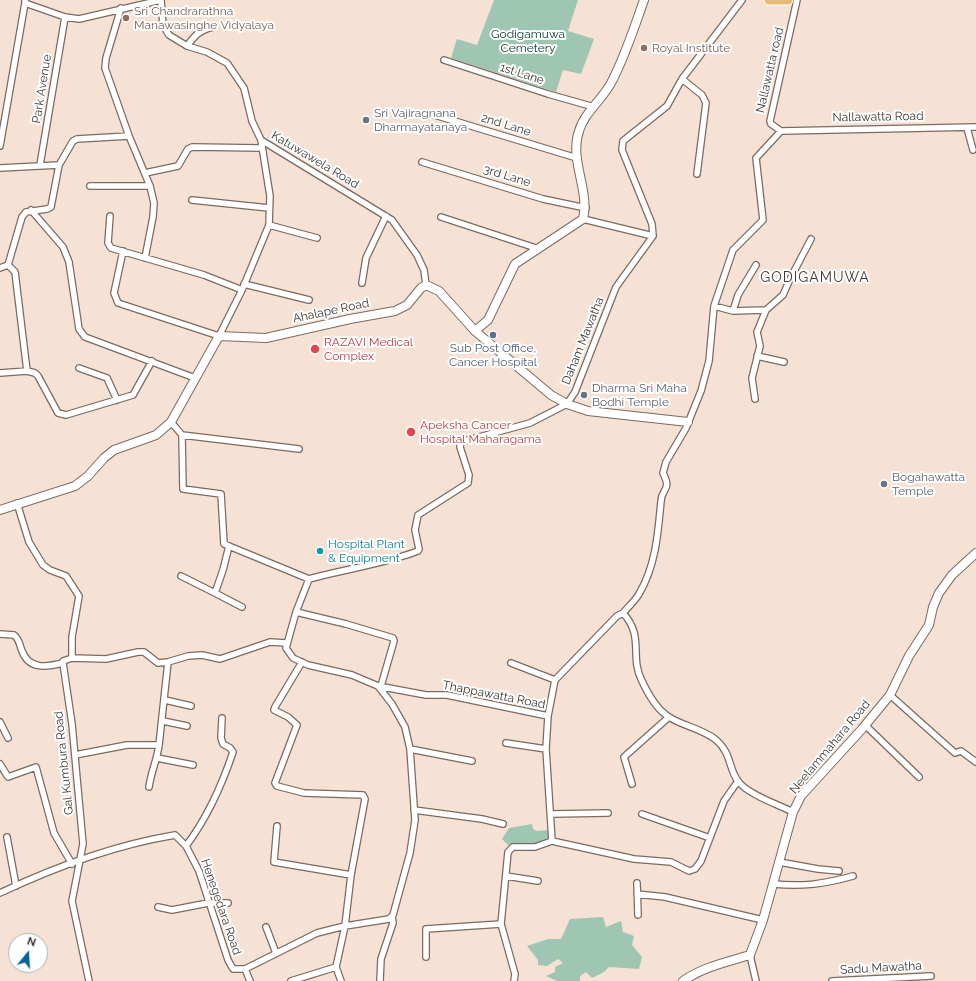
<!DOCTYPE html>
<style>
body{margin:0}
#map{position:relative;width:976px;height:981px;overflow:hidden;background:#f5e2d5;font-family:Raleway,sans-serif}
canvas{display:block}
.north{position:absolute;left:8px;top:933px;width:40px;height:40px;box-sizing:border-box;background:#fff;border:1px solid #b1afad;border-radius:50%;rotate:18deg;font-size:11px;font-weight:700;line-height:16px;text-align:center;color:#3d3631}
.north::after{content:'';display:block;margin:auto;width:14px;height:18px;background:#076393;clip-path:polygon(50% 0,100% 100%,50% 72%,0 100%)}
</style>
<div id="map">
<canvas width="976" height="981"></canvas>
<div class="north">N</div>
</div>
<script>
const ctx = document.querySelector('canvas').getContext('2d');
ctx.lineJoin = 'round';
function fillPath(path, color) {
  ctx.fillStyle = color;
  ctx.fill(path, 'evenodd');
}
function stroke(path, color, width, dash) {
  ctx.strokeStyle = color;
  ctx.lineWidth = width;
  ctx.lineCap = dash ? 'butt' : 'round';
  ctx.setLineDash(dash || []);
  ctx.stroke(path);
}
function write(font, color, halo, rows, align = 'center') {
  ctx.font = font + ' Raleway,sans-serif';
  ctx.lineWidth = 4;
  ctx.setLineDash([]);
  ctx.textBaseline = 'middle';
  ctx.strokeStyle = halo;
  ctx.fillStyle = color;
  for (const [text, x, y, turn = 0] of rows) {
    ctx.save();
    ctx.translate(x, y);
    ctx.rotate((+turn || 0) * Math.PI / 180);
    ctx.textAlign = isNaN(turn) ? turn : align;
    if (halo) ctx.strokeText(text, 0, 0);
    ctx.fillText(text, 0, 0);
    ctx.restore();
  }
}
fillPath(new Path2D(`
 M 494,0 L 578,0 L 568,31 L 594,39 L 581,74 L 563,70 L 556,92 L 451,58 L 457,39 L 477,45 Z
 M 532,824 L 533,829 L 537,831 L 549,830 L 549,840 L 533,846 L 510,847 L 502,839 L 509,828 Z
 M 603,917 L 606,927 L 621,921 L 623,932 L 634,936 L 632,945 L 642,957 L 639,969 L 609,967 L 604,972 L 592,978 L 586,972 L 580,976 L 580,981 L 557,981 L 546,976 L 555,972 L 555,967 L 563,963 L 558,959 L 547,966 L 538,965 L 538,960 L 527,946 L 548,939 L 561,939 L 570,919 Z`), '#9ec6b2');
const street = new Path2D(`
 M 25,0 L 25,3 L 65,17 L 79,19 L 161,0 L 163,25 L 169,35 L 187,46 L 207,52 L 227,63 L 244,88 L 252,121 L 261,140 L 392,220 L 417,255 L 424,270 L 426,285
 M 121,8 L 106,58 L 105,68 L 129,136 L 150,186 L 154,203 L 153,217 L 145,258
 M 187,46 C 195,35 200,30 213,27
 M 444,60 L 548,94 L 594,107
 M 682,79 L 702,95 L 706,103 L 697,174
 M 428,113 L 577,158
 M 967,128 L 973,150
 M 781,131 L 976,127
 M 0,146 L 25,3
 M 422,162 L 543,199 L 586,208
 M 40,165 L 65,17
 M 0,168 L 59,165 L 73,141 L 77,139 L 129,136
 M 145,173 L 178,166 L 188,149 L 192,147 L 261,148
 M 90,186 L 150,186
 M 192,200 L 269,208
 M 31,210 L 63,247 L 69,262 L 79,329 L 85,337 L 195,378
 M 110,216 L 108,243 L 111,248 L 204,275 L 242,290
 M 441,217 L 539,249
 M 583,219 L 653,236
 M 269,225 L 317,238
 M 123,251 L 114,293 L 118,303 L 219,336 L 242,290 L 269,225 L 270,196 L 261,140
 M 8,265 L 15,272 L 27,371 L 35,373 L 38,376 L 58,413 L 66,415 L 133,395 L 152,361
 M 0,268 L 8,265 L 22,217 L 26,212 L 47,209 L 51,207 L 59,165
 M 362,283 L 366,258 L 386,216
 M 244,284 L 309,300
 M 714,306 L 733,311 L 766,310 L 783,295 L 790,279 L 811,239
 M 733,311 L 738,295 L 756,265
 M 757,356 L 784,362
 M 79,368 L 107,378 L 117,400
 M 0,373 L 27,371
 M 755,399 L 752,378 L 760,346 L 757,332 L 766,310
 M 171,422 L 182,435 L 183,489 L 221,494 L 224,544 L 309,579
 M 182,435 L 299,449
 M 17,503 L 29,542 L 43,565 L 50,570 L 66,576 L 79,596 L 72,637 L 72,658
 M 181,576 L 215,593 L 223,570 L 229,546
 M 215,593 L 242,607
 M 296,612 L 346,624 L 393,638 L 394,641 L 381,686
 M 623,613 C 628,607 635,601 639,594 C 656,565 658,533 661,501 C 662,487 672,491 663,473 L 666,462 L 686,428 L 701,391 L 709,361 L 714,306 L 733,250 L 763,220 L 756,158 L 781,131 L 771,124 L 770,121 L 797,0
 M 0,634 L 14,635 C 20,640 19,644 22,651 C 29,670 47,667 63,663 L 63,661 L 72,658 L 106,659 L 138,652 L 144,652 L 158,663 L 168,662 L 159,745 C 157,760 151,772 149,787
 M 168,662 L 188,656 L 202,655 L 220,659 L 270,642 L 286,643
 M 302,662 L 275,707 L 274,710 L 288,717 L 297,725 L 275,783 L 277,786 L 304,793 L 363,795 L 365,799 L 351,875 L 345,926 L 336,967 L 341,981
 M 63,663 L 72,724 L 83,844 L 72,901 L 89,981
 M 511,663 L 555,680
 M 890,695 L 955,753 L 961,751 L 976,762
 M 165,700 L 191,706
 M 548,716 L 555,680 L 617,616 L 623,613 C 645,637 629,656 642,681 C 648,694 656,709 669,717 C 683,726 700,728 715,739 C 732,753 728,768 738,781 C 747,794 779,805 793,812
 M 163,721 L 187,726
 M 0,722 L 8,738
 M 865,725 L 919,777
 M 506,743 L 546,749
 M 410,749 L 472,761
 M 75,755 L 127,745 L 159,745
 M 157,758 L 193,765
 M 0,764 L 8,777 L 36,767 L 54,833 L 72,864
 M 632,784 L 624,757 L 669,717
 M 414,810 L 482,819 L 503,824
 M 551,814 L 608,813
 M 642,814 L 710,838
 M 277,826 L 274,862 L 351,875
 M 7,837 L 16,886
 M 552,841 L 634,859 L 671,862 L 689,871 L 695,869 L 701,861 L 724,801 L 738,781
 M 186,846 C 207,818 222,785 233,752 L 230,748 L 223,744 L 221,738 L 222,718
 M 779,862 L 818,869 L 839,871
 M 506,876 L 538,881
 M 637,883 L 638,915
 M 773,884 C 803,887 824,884 853,876
 M 0,893 C 55,867 115,845 175,835 L 186,846 L 199,871 L 228,960 L 233,969 L 245,969 L 317,933 L 345,926 L 389,919 L 393,915 L 410,853 L 415,820 L 410,749 L 405,727 L 392,704 L 378,686
 M 637,894 L 665,897 L 763,920
 M 158,907 L 172,910 L 208,903 L 228,903
 M 501,924 L 515,974 L 514,981
 M 266,927 L 276,953
 M 750,955 L 756,981
 M 426,957 L 426,929 L 501,924 L 508,852 L 513,847 L 535,847 L 552,841 L 546,749 L 548,716 L 447,695 L 426,695 L 378,686 L 352,675 L 308,665 L 293,658 L 286,648 L 296,612 L 309,579 C 345,569 384,564 418,551 L 419,549 L 415,530 L 418,515 L 468,483 L 469,475 L 460,447 L 461,442 L 530,423 L 567,404 L 575,392 L 616,287 L 653,236 L 652,224 L 622,150 L 623,141 L 667,106 L 682,79 L 742,0
 M 245,969 L 250,981
 M 291,981 L 336,967
 M 380,981 L 381,959 L 393,923 L 392,917
 M 832,981 L 931,976`);
const secondary = new Path2D(`
 M 475,331 L 488,320 L 515,264 L 583,219 C 590,190 569,160 579,131 C 584,113 602,100 611,83 C 625,57 634,28 644,0
 M 0,510 L 75,486 L 88,476 L 104,458 L 114,450 L 156,435 L 171,422 L 219,336 L 266,338 L 350,319 L 395,311 L 407,305 L 421,288 L 426,285 L 439,291 L 475,331 L 551,395 L 567,404 L 588,411 L 688,422
 M 683,981 C 703,967 727,962 750,955 L 763,920 L 793,812 L 801,796 L 862,729 L 890,695 L 909,656 L 929,625 L 933,607 L 939,593 L 952,575 L 976,553`);
const primary = new Path2D(`
 M 769,0 L 788,0`);
stroke(street, '#7b6a5f', 8);
stroke(secondary, '#7b6a5f', 10);
stroke(primary, '#fff', 11);
stroke(street, '#fff', 5.5);
stroke(secondary, '#fff', 8);
stroke(primary, '#e6bc79', 9);
for (const [x, y, r, color] of [
 [126,18,4,"#8d6e63"],
 [644,48,4,"#8d6e63"],
 [366,120,4,"#6b7280"],
 [493,335,4,"#5c6f8a"],
 [315,349,5,"#e0444e"],
 [584,395,4,"#6b7280"],
 [411,432,5,"#e0444e"],
 [884,484,4,"#6b7280"],
 [320,551,4,"#0f9aa8"]
]) {
  const dot = new Path2D();
  dot.arc(x, y, r, 0, 2 * Math.PI);
  ctx.fillStyle = color;
  ctx.fill(dot);
  stroke(dot, '#fff', 1.5);
}
write('12px', '#785e54', '#fff', [
 ["Sri Chandrarathna",134,11],
 ["Manawasinghe Vidyalaya",134,25],
 ["Royal Institute",652,48]
], 'left');
write('12px', '#023725', '#fff', [
 ["Godigamuwa",528,34],
 ["Cemetery",528,48]
]);
write('12px', '#3d3631', '#fff', [
 ["Nallawatta road",770,70,-77],
 ["1st Lane",522,74,18],
 ["Park Avenue",42,89,-81],
 ["Nallawatta Road",878,117,-1],
 ["2nd Lane",506,125,17],
 ["Katuwawela Road",315,160,31],
 ["3rd Lane",507,176,17],
 ["Ahalape Road",331,311,-12],
 ["Daham Mawatha",583,341,-68],
 ["Thappawatta Road",494,695,11],
 ["Neelammahara Road",830,747,-50],
 ["Gal Kumbura Road",64,763,-96],
 ["Henegedara Road",221,907,71],
 ["Sadu Mawatha",881,968,-3]
]);
write('12px', '#5b616d', '#fff', [
 ["Sri Vajiragnana",374,113],
 ["Dharmayatanaya",374,127],
 ["Dharma Sri Maha",592,388],
 ["Bodhi Temple",592,402],
 ["Bogahawatta",892,477],
 ["Temple",892,491]
], 'left');
write('12px', '#be3a42', '#fff', [
 ["RAZAVI Medical",324,342],
 ["Complex",324,356],
 ["Apeksha Cancer",420,425],
 ["Hospital Maharagama",420,439]
], 'left');
write('12px', '#4e5e75', '#fff', [
 ["Sub Post Office,",493,348],
 ["Cancer Hospital",493,362]
]);
write('12px', '#0d838f', '#fff', [
 ["Hospital Plant",328,544],
 ["& Equipment",328,558]
], 'left');
ctx.letterSpacing = '1px';
write('14px', '#46372d', '#fff', [
 ["GODIGAMUWA",815,278]
]);
ctx.letterSpacing = '0px';
</script>
